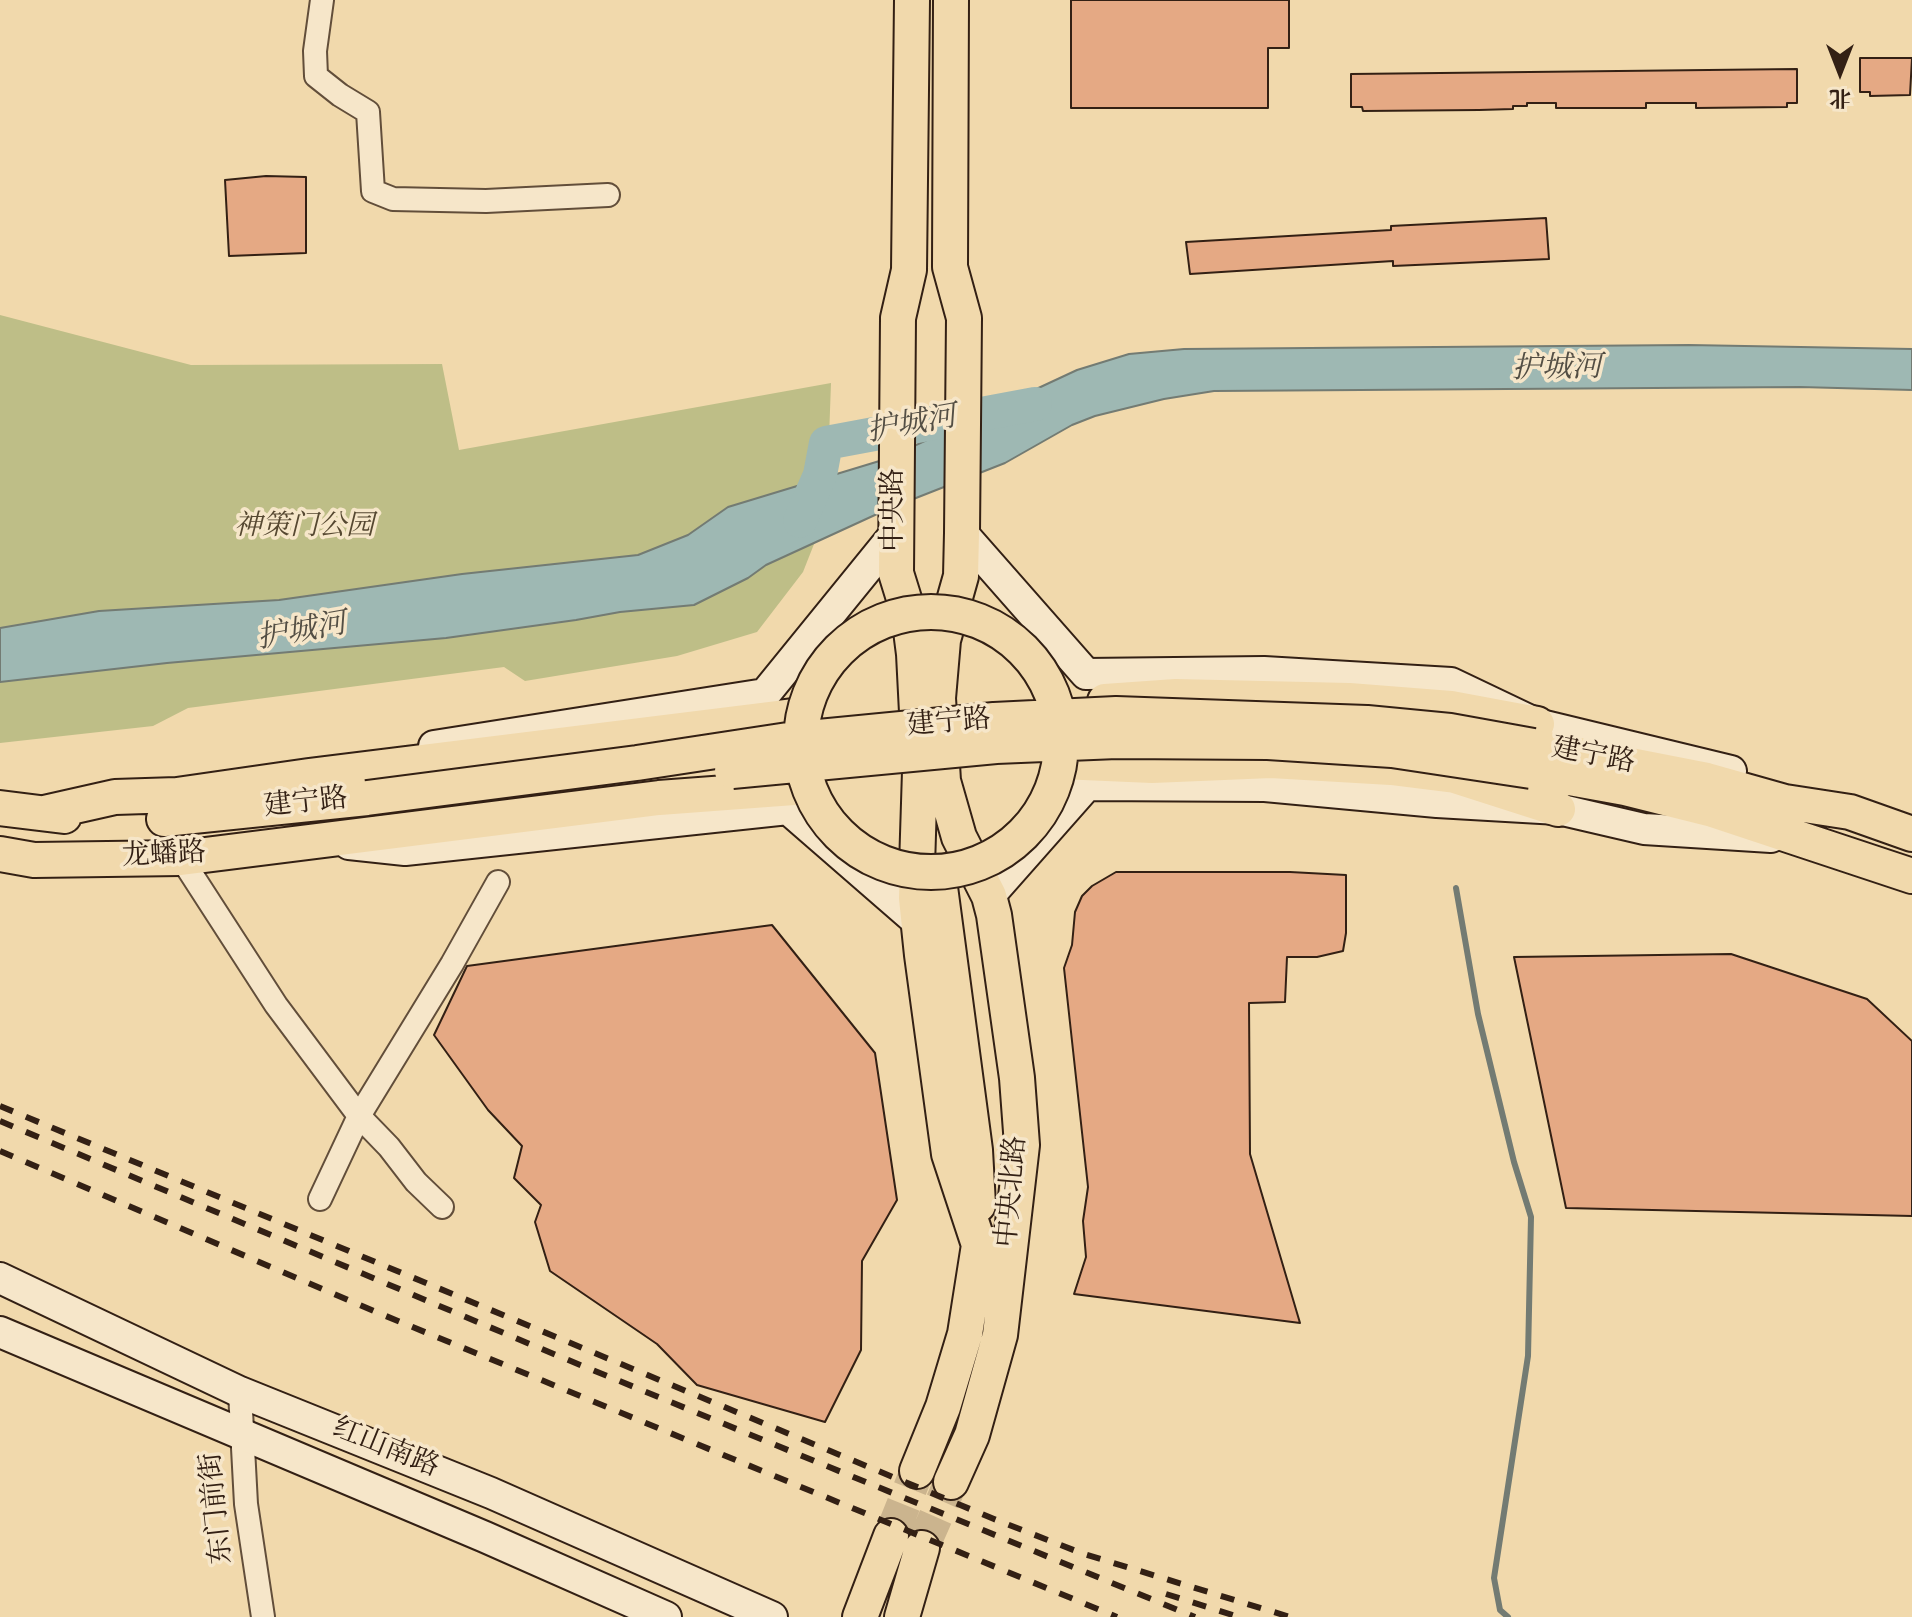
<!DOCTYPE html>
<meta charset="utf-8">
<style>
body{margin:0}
#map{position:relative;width:1912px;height:1617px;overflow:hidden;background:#f1d9ac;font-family:Vollkorn,"Noto Serif SC",serif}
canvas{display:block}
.north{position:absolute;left:1800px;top:32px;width:80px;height:80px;-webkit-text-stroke:6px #f6e6c9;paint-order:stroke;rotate:180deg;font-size:22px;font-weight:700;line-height:32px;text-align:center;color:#332014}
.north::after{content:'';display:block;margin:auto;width:28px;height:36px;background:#332014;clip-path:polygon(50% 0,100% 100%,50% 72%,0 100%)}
</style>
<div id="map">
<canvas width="1912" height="1617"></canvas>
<div class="north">北</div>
</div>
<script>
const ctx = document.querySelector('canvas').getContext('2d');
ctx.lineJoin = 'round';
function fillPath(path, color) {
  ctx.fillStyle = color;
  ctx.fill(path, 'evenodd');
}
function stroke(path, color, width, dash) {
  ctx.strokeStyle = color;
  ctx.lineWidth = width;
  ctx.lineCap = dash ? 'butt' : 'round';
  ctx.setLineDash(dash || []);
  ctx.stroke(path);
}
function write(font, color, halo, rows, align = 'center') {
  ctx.font = font + ' Vollkorn,"Noto Serif SC",serif';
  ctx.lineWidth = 7;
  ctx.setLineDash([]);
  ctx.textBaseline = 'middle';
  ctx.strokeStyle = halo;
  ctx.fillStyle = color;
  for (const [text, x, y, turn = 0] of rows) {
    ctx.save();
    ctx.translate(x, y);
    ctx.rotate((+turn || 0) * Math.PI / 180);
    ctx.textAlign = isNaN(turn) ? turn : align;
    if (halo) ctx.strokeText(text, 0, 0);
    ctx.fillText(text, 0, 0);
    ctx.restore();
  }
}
fillPath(new Path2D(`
 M 0,315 L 191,365 L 442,364 L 459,450 L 831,383 L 829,438 L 837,448 L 828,460 L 827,493 L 818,534 L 803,572 L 757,632 L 677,656 L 525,681 L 504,667 L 188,708 L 153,726 L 0,743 Z`), '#bebe87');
const water = new Path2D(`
 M 1689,345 L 1912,349 L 1912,390 L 1800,387 L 1214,391 L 1164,399 L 1095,416 L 1072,425 L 1005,463 L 888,509 L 766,565 L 748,578 L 694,605 L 620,612 L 576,620 L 446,638 L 167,663 L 0,682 L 0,628 L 99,611 L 279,600 L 462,574 L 638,555 L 688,535 L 728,507 L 886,459 L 1077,370 L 1129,354 L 1184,349 Z`);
fillPath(water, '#9eb8b3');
stroke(water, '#737b73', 2);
stroke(new Path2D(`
 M 1456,888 L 1478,1014 L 1514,1162 L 1531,1217 L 1528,1356 L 1494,1578 L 1500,1610 L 1508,1617`), '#737b73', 6);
stroke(new Path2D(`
 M 800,521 L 820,475 L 826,443 L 1035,404`), '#9eb8b3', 34);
const building = new Path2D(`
 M 1071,0 L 1289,0 L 1289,48 L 1268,48 L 1268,108 L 1071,108 Z
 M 1860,58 L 1912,58 L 1910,95 L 1870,96 L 1870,92 L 1860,92 Z
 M 1797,69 L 1797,103 L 1787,103 L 1787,107 L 1696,108 L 1696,103 L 1646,103 L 1646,108 L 1556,108 L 1556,103 L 1527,103 L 1527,106 L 1513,106 L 1513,109 L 1479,110 L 1363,111 L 1362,107 L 1351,107 L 1351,74 Z
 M 266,176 L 306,177 L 306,253 L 229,256 L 225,180 Z
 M 1546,218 L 1549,259 L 1393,266 L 1393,261 L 1190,274 L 1186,242 L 1391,230 L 1391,226 Z
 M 1116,872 L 1290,872 L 1346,875 L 1346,933 L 1343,951 L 1317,957 L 1287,957 L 1285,1002 L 1249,1003 L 1250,1154 L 1300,1323 L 1074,1294 L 1086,1257 L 1083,1221 L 1088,1187 L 1064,968 L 1072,945 L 1075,912 L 1082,896 L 1092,886 Z
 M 772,925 L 875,1053 L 897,1200 L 862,1261 L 861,1350 L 825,1422 L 697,1385 L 657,1344 L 550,1271 L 535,1222 L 541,1205 L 514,1178 L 522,1146 L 488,1110 L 434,1035 L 467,966 Z
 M 1731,954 L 1867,999 L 1912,1041 L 1912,1216 L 1566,1208 L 1514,957 Z`);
fillPath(building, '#e5a984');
stroke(building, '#332014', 2);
stroke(new Path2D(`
 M 891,1536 L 917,1471
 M 922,1548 L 951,1482`), '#cbb48e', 34, [34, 17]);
const street = new Path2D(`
 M 322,0 L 315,51 L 316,76 L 340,95 L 368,112 L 373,191 L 393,199 L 486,201 L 608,195
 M 181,858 L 276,1005 L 359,1116 L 389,1147 L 416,1182 L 442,1207
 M 320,1199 L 359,1116 L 452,964 L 498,882
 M 240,1392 L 246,1504 L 263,1617`);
const secondary = new Path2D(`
 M 962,533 L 1086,674 L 1264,672 L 1451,683 L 1537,724 L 1731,771
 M 434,746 L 765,694 L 895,534
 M 349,844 L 405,850 L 788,809 L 918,922
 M 989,896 L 1087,785 L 1265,786 L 1437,802 L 1558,809 L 1644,829 L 1771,837
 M 0,1278 L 240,1392 L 491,1493 L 772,1617
 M 0,1332 L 485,1537 L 666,1617`);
const primary = new Path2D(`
 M 912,0 L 909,270 L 898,318 L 896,573 L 909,615 L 914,654 L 920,771 L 916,898 L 922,955 L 949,1154 L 979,1245 L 965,1334 L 943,1407 L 917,1471
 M 1105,701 L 1176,696 L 1349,700 L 1451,708 L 1537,724
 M 1533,746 L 1707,780 L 1785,802 L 1850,812 L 1912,834
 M 1061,762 L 1152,766 L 1271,761 L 1391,768 L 1455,776 L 1558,809
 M 1531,771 L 1625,788 L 1713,810 L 1912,876
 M 0,808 L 64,816
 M 44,813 L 115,797 L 177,795 L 309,776 L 801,715
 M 164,819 L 367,798
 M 0,854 L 34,860 L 181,858 L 659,798 L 807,787
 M 938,872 L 975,1150 L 978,1205
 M 951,1482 L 972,1435 L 1000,1335 L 1022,1145 L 1017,1078 L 994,915 L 989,896 L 959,837 L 943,781 L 938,698 L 943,640 L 961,576 L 962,533 L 964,318 L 950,267 L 951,0
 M 860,1617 L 891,1536
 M 902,1617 L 922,1548`);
stroke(street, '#624e3a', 26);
stroke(secondary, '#332014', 34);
stroke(primary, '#332014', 38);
stroke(street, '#f6e6c9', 22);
stroke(secondary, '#f6e6c9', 30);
stroke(primary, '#f1d9ac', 34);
stroke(new Path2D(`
 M 0,1106 L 994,1519 L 1081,1553 L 1290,1617
 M 0,1121 L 556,1355 L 1195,1617
 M 0,1151 L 381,1314 L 1117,1617
 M 1166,1594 L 1239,1617`), '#332014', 6, [14, 14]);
const primaryBridge = new Path2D(`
 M801 742a130 130 0 1 1 260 0a130 130 0 1 1-260 0Z
 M 732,771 L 996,746 L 1117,741 L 1268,742 L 1392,750 L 1531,771
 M 367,798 L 637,763 L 788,740 L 994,720 L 1116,714 L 1367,723 L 1450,731 L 1533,746`);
stroke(primaryBridge, '#332014', 38, []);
stroke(primaryBridge, '#f1d9ac', 34);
write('28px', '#332014', '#f6e6c9', [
 ["中央路",896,510,-90],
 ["建宁路",949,725,-5],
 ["建宁路",1593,758,11],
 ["建宁路",306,805,-6],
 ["龙蟠路",164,857,-3],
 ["中央北路",1014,1192,-85],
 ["红山南路",385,1450,22],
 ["东门前街",219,1508,-96]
]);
write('italic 28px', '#564831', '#f6e6c9', [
 ["神策门公园",304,529]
]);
write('italic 30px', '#534e44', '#f6e6c9', [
 ["护城河",1557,371,-1],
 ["护城河",912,427,-10],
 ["护城河",302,634,-10]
]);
</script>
